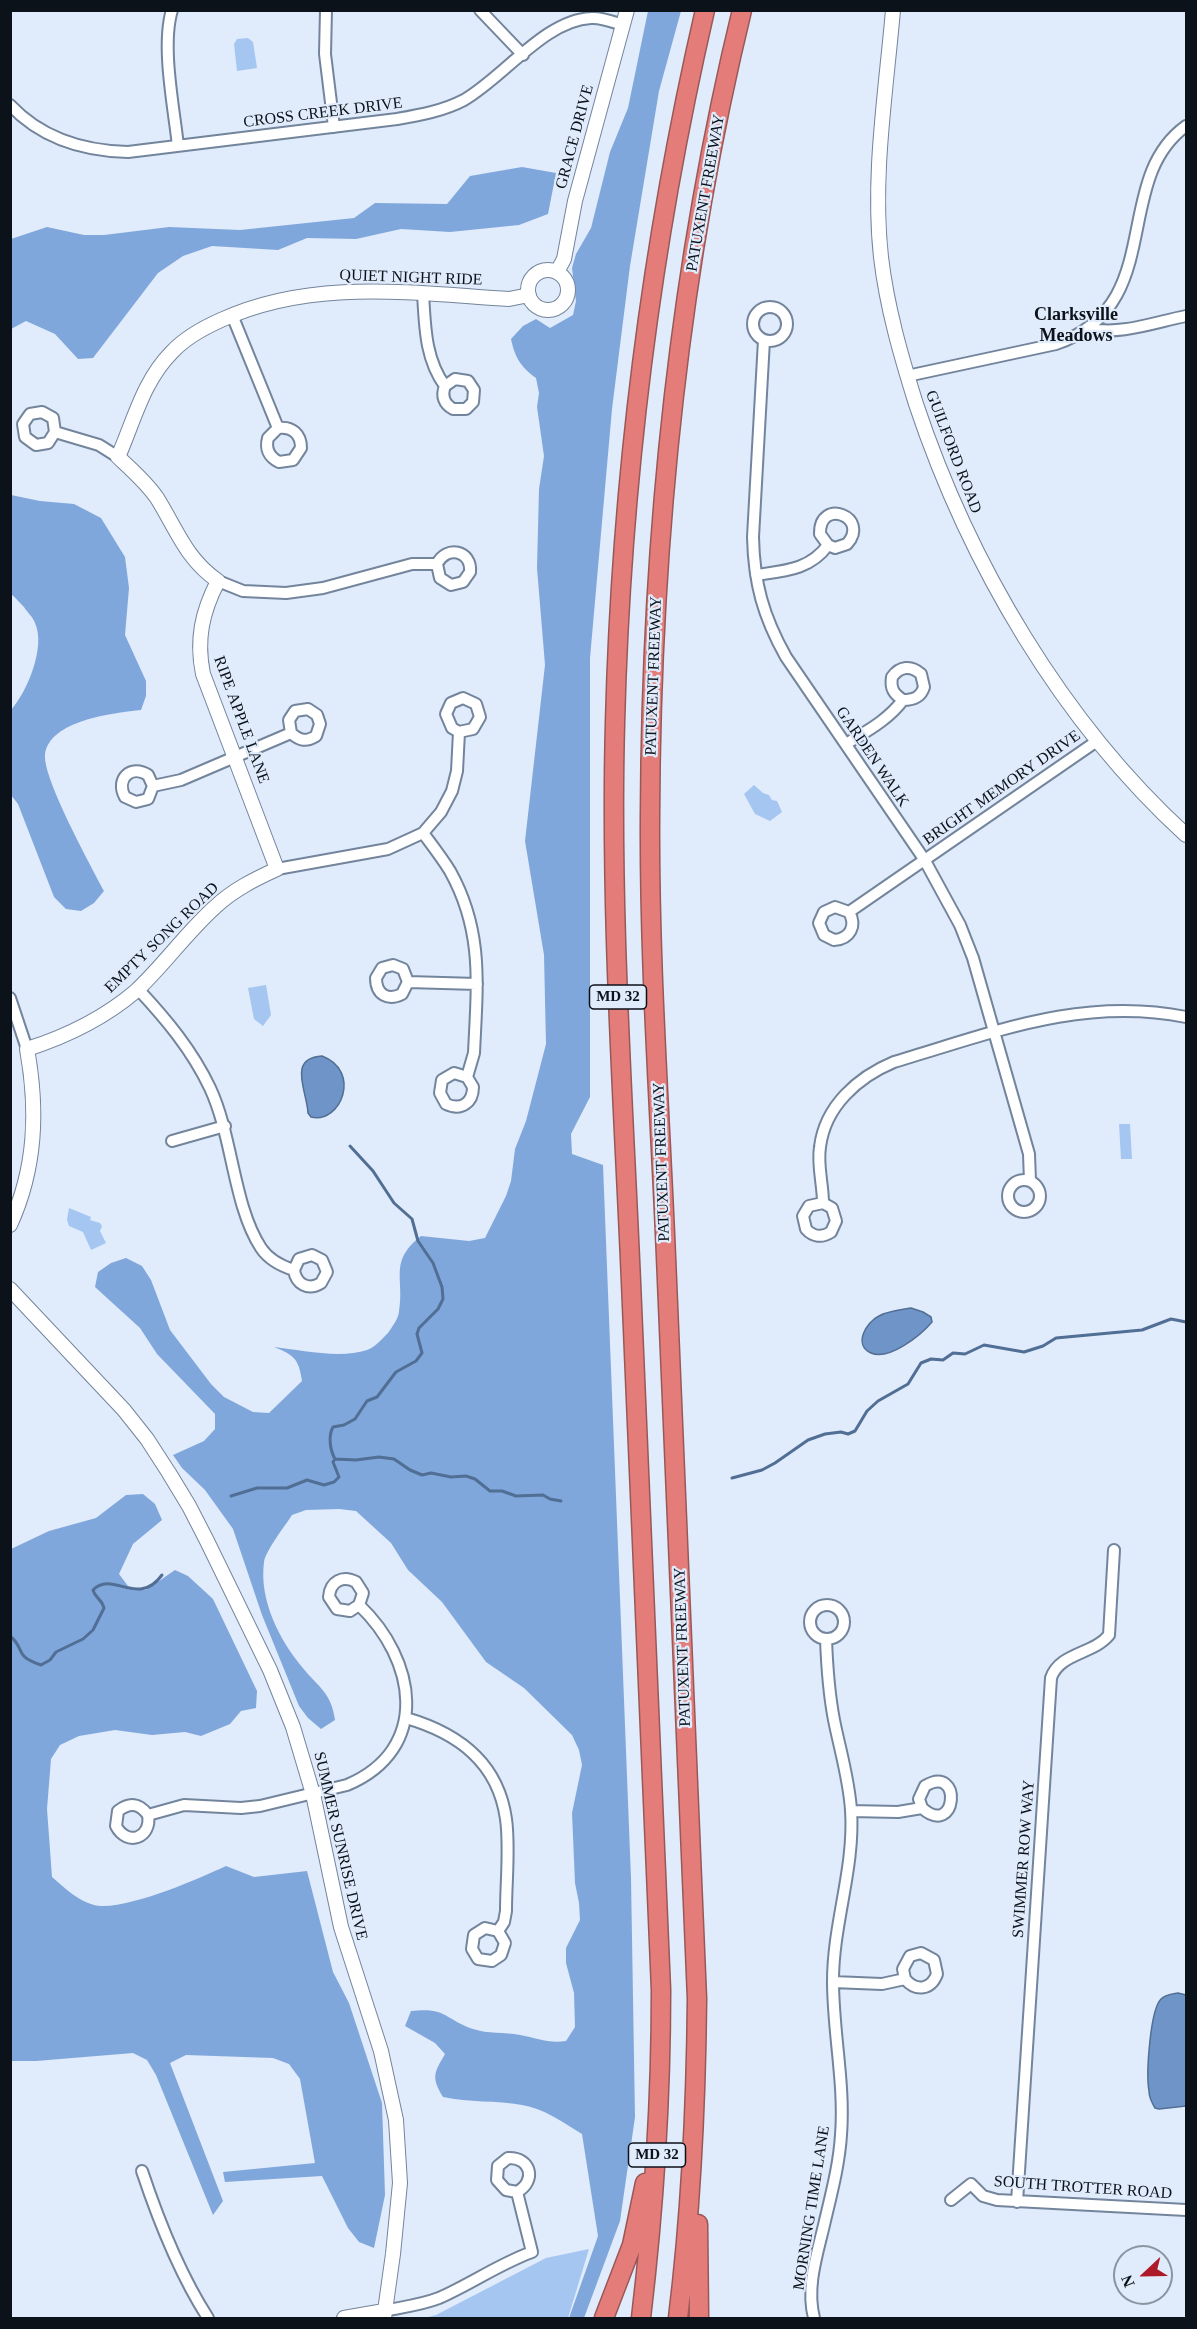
<!DOCTYPE html>
<style>
body{margin:0}
#map{position:relative;width:1197px;height:2329px;overflow:hidden;background:#e0ebfb;font-family:"Times New Roman",serif}
canvas{display:block}
.frame{position:absolute;inset:0;border:12px solid #0b121a;pointer-events:none}
.north{position:absolute;left:1113px;top:2245px;width:60px;height:60px;box-sizing:border-box;background:#e0ebfb;border:2px solid #8b94a1;border-radius:50%;rotate:248deg;font-size:16px;font-weight:700;line-height:24px;text-align:center;color:#0b121a}
.north::after{content:'';display:block;margin:auto;width:21px;height:27px;background:#ad1928;clip-path:polygon(50% 0,100% 100%,50% 72%,0 100%)}
</style>
<div id="map">
<canvas width="1197" height="2329"></canvas>
<div class="frame"></div>
<div class="north">N</div>
</div>
<script>
const ctx = document.querySelector('canvas').getContext('2d');
ctx.lineJoin = 'round';
function fillPath(path, color) {
  ctx.fillStyle = color;
  ctx.fill(path, 'evenodd');
}
function stroke(path, color, width, dash) {
  ctx.strokeStyle = color;
  ctx.lineWidth = width;
  ctx.lineCap = dash ? 'butt' : 'round';
  ctx.setLineDash(dash || []);
  ctx.stroke(path);
}
function write(font, color, halo, rows, align = 'center') {
  ctx.font = font + ' "Times New Roman",serif';
  ctx.lineWidth = 4.5;
  ctx.setLineDash([]);
  ctx.textBaseline = 'middle';
  ctx.strokeStyle = halo;
  ctx.fillStyle = color;
  for (const [text, x, y, turn = 0] of rows) {
    ctx.save();
    ctx.translate(x, y);
    ctx.rotate((+turn || 0) * Math.PI / 180);
    ctx.textAlign = isNaN(turn) ? turn : align;
    if (halo) ctx.strokeText(text, 0, 0);
    ctx.fillText(text, 0, 0);
    ctx.restore();
  }
}
fillPath(new Path2D(`
 M 248,38 L 253,42 L 257,68 L 237,71 L 234,44 L 237,39 Z
 M 754,785 L 763,793 L 769,795 L 772,800 L 777,801 L 782,812 L 770,821 L 755,814 L 744,794 Z
 M 266,985 L 271,1015 L 263,1026 L 254,1019 L 248,988 Z
 M 1119,1124 L 1130,1124 L 1132,1159 L 1121,1159 Z
 M 69,1208 L 91,1217 L 90,1220 L 100,1223 L 102,1226 L 100,1231 L 106,1243 L 91,1250 L 83,1232 L 69,1226 L 67,1220 Z
 M 589,2249 L 568,2318 L 424,2318 L 436,2315 L 546,2258 Z`), '#a5c6f1');
fillPath(new Path2D(`
 M 648,11 L 681,11 L 659,91 L 630,266 L 612,409 L 590,658 L 590,1097 L 571,1134 L 572,1154 L 603,1165 L 631,1878 L 635,2117 L 620,2221 L 584,2318 L 569,2318 L 598,2236 L 582,2134 C 564,2123 543,2108 522,2105 C 496,2100 469,2103 443,2097 C 431,2077 434,2073 445,2054 L 435,2043 L 405,2026 L 411,2011 C 447,2007 444,2019 473,2029 C 488,2034 504,2032 520,2035 C 537,2038 549,2044 566,2041 L 575,2027 L 574,1993 L 566,1963 L 566,1948 L 580,1920 L 579,1903 L 575,1883 L 572,1813 L 582,1765 L 579,1750 L 572,1735 L 524,1688 L 486,1662 L 442,1602 L 408,1570 L 391,1543 L 356,1511 L 339,1509 L 306,1510 L 292,1515 C 285,1526 266,1550 264,1562 C 259,1600 279,1639 302,1667 C 319,1688 331,1692 335,1720 L 321,1729 L 308,1718 L 299,1706 L 262,1615 L 233,1529 L 205,1490 L 182,1468 L 173,1455 L 204,1441 L 215,1429 L 215,1414 L 157,1354 L 140,1328 L 95,1287 L 98,1272 L 111,1263 L 126,1258 L 142,1266 L 151,1280 L 170,1330 L 211,1384 L 224,1397 L 253,1412 L 269,1413 L 302,1381 C 299,1359 294,1355 274,1347 C 301,1350 340,1359 367,1350 C 375,1347 382,1339 388,1333 C 392,1327 398,1319 399,1312 C 405,1278 388,1262 421,1236 L 469,1241 L 485,1238 L 506,1196 L 511,1181 L 515,1149 L 526,1121 L 546,1044 L 544,955 L 525,841 L 545,665 L 537,568 L 539,489 L 544,456 L 537,407 L 539,393 L 536,378 C 521,367 515,358 511,339 L 523,326 L 536,319 L 550,328 L 573,315 L 576,301 L 572,268 L 576,254 L 591,228 L 610,152 L 628,108 Z
 M 522,167 L 556,173 L 548,214 L 519,225 L 450,232 L 401,229 L 356,239 L 307,238 L 278,250 L 212,246 L 183,256 L 158,273 L 93,358 L 78,359 L 55,334 L 26,321 L 11,329 L 11,239 L 47,227 L 84,235 L 104,235 L 169,227 L 240,230 L 354,218 L 375,203 L 447,204 L 470,176 Z
 M 11,495 L 40,501 L 74,504 L 101,518 L 125,557 L 129,588 L 125,635 L 146,681 L 146,696 L 141,710 C 114,713 49,720 45,755 C 43,779 91,866 104,891 L 94,903 L 81,911 L 66,909 L 54,897 L 18,804 L 11,795 L 11,710 C 27,692 46,647 35,623 C 33,617 27,612 24,607 C 19,602 16,598 11,594 Z
 M 143,1494 L 155,1504 L 162,1520 L 133,1544 L 119,1574 L 128,1586 L 146,1590 L 175,1570 L 188,1576 L 213,1599 L 257,1691 L 256,1708 L 241,1711 L 230,1724 L 201,1736 L 185,1732 L 152,1735 L 115,1730 L 79,1736 L 60,1745 L 51,1759 L 47,1809 L 52,1877 C 65,1888 78,1901 94,1905 C 123,1912 198,1879 226,1866 L 254,1877 L 307,1871 L 333,1972 L 349,2003 L 382,2103 L 385,2195 L 374,2248 L 359,2242 L 348,2228 L 322,2176 L 225,2182 L 223,2172 L 315,2163 L 300,2079 L 289,2064 L 273,2058 L 186,2055 L 170,2063 L 223,2201 L 213,2215 L 156,2075 L 147,2060 L 133,2053 L 36,2061 L 11,2061 L 11,1549 L 49,1531 L 96,1518 L 126,1495 Z`), '#80a7db');
const water = new Path2D(`
 M 322,1056 C 362,1071 341,1124 311,1117 L 308,1113 C 307,1091 287,1058 322,1056 Z
 M 911,1308 L 923,1312 L 931,1317 L 932,1322 C 921,1335 889,1361 871,1353 C 853,1345 866,1322 879,1316 C 888,1311 901,1310 911,1308 Z
 M 1178,1993 L 1186,1995 L 1186,2106 L 1159,2109 L 1155,2108 C 1152,2103 1149,2097 1149,2091 C 1146,2074 1150,2010 1161,1999 C 1166,1994 1172,1994 1178,1993 Z`);
fillPath(water, '#6f95c8');
stroke(water, '#516e94', 1.5);
stroke(new Path2D(`
 M 335,1459 C 330,1450 328,1436 333,1427 L 344,1425 L 355,1419 L 367,1401 L 377,1397 L 396,1372 L 416,1361 L 422,1353 L 417,1334 L 419,1328 L 438,1309 L 443,1299 L 442,1287 L 433,1263 L 418,1241 L 412,1219 L 394,1203 L 373,1171 L 350,1146
 M 732,1478 L 762,1470 L 775,1463 L 808,1440 L 825,1434 L 841,1432 L 848,1434 L 855,1431 L 867,1411 L 878,1401 L 908,1384 L 921,1363 L 931,1359 L 943,1360 L 953,1353 L 965,1354 L 984,1345 L 1024,1352 L 1043,1346 L 1056,1338 L 1142,1330 L 1171,1319 L 1186,1322
 M 231,1496 L 257,1488 L 287,1488 L 307,1480 L 324,1485 L 334,1482 L 339,1477 L 333,1462 L 335,1459 L 356,1460 L 379,1457 L 394,1459 L 410,1470 L 422,1475 L 431,1473 L 451,1477 L 466,1476 L 475,1479 L 490,1491 L 502,1491 L 516,1496 L 543,1495 L 550,1499 L 561,1501
 M 10,1636 C 26,1649 13,1656 41,1665 L 50,1660 L 56,1652 L 83,1639 L 93,1630 L 104,1608 C 102,1599 95,1598 93,1590 C 113,1570 138,1608 162,1575`), '#516e94', 3);
const street = new Path2D(`
 M 172,10 C 161,46 174,108 178,146
 M 326,10 L 325,54 L 334,127
 M 480,10 L 523,55
 M 10,105 C 42,139 84,151 128,152 L 397,119 C 420,115 443,111 464,100 C 504,77 545,20 591,18 C 601,17 613,22 623,25
 M 423,293 C 425,326 425,359 445,386 L 455,379 L 468,381 L 474,390 L 473,402 L 466,409 L 453,409 C 444,404 441,396 445,386
 M753 324a17 17 0 1 1 34 0a17 17 0 1 1-34 0Z
 M 232,315 L 278,428 C 292,426 301,434 301,448 L 293,460 L 279,462 C 269,457 265,449 268,438 L 278,428
 M 1088,328 C 1119,336 1155,322 1186,316
 M 764,340 L 753,537 C 754,583 763,616 786,657 L 924,859 L 960,925 L 973,958 L 1029,1154 L 1030,1181
 M 907,376 L 1056,344 C 1168,305 1110,181 1186,126
 M 55,432 L 48,443 L 36,445 L 25,437 L 23,424 L 30,414 L 42,412 L 53,418 L 55,432 L 99,445 L 118,457
 M 756,575 C 784,571 810,570 828,545 L 835,548 L 847,544 C 871,517 819,497 820,534 L 828,545
 M 218,581 L 243,591 L 286,593 L 323,588 L 412,564 L 437,564 C 446,545 472,550 470,572 L 463,582 L 451,585 L 440,578 L 437,564
 M 846,744 C 867,731 888,720 903,700 C 894,694 890,689 892,677 C 900,666 911,665 921,674 L 924,687 C 921,697 914,700 903,700
 M 153,786 L 148,799 L 136,802 L 125,797 C 115,779 131,764 148,775 L 153,786 L 181,780 L 291,733 L 289,720 L 295,711 L 308,709 L 317,715 L 320,724 L 316,736 C 306,742 300,741 291,733
 M 423,833 C 432,845 442,858 450,871 C 484,932 477,986 474,1053 L 467,1077 L 454,1073 L 442,1080 L 440,1093 L 446,1104 C 461,1111 473,1103 473,1087 L 467,1077
 M 277,869 L 388,849 L 423,833 L 441,812 L 452,791 L 457,771 L 459,732 L 452,728 L 446,714 L 451,703 L 463,698 L 476,704 L 480,717 L 473,729 L 459,732
 M 849,912 L 835,907 L 824,912 L 819,923 L 824,935 L 834,940 C 850,939 857,926 849,912 L 1097,741
 M 408,982 L 402,994 C 388,1001 376,995 376,978 L 382,968 L 393,965 L 403,969 L 408,982 L 477,984
 M 138,989 C 166,1019 192,1050 210,1088 C 233,1137 233,1205 261,1248 C 269,1260 281,1266 294,1270 C 296,1284 308,1291 321,1283 L 327,1272 L 322,1260 L 312,1255 L 299,1259 L 294,1270
 M 10,998 L 27,1049
 M 172,1141 L 225,1126
 M1008 1196a16 16 0 1 1 32 0a16 16 0 1 1-32 0Z
 M 823,1203 L 832,1208 L 836,1221 L 831,1232 C 822,1238 813,1237 806,1229 L 803,1216 L 809,1206 L 823,1203 C 823,1184 817,1165 820,1147 C 825,1106 858,1077 894,1062 C 992,1033 1082,996 1186,1017
 M810 1622a17 17 0 1 1 34 0a17 17 0 1 1-34 0Z
 M 406,1718 C 458,1733 498,1762 506,1819 C 510,1848 506,1881 506,1911 L 504,1922 L 498,1931 L 485,1928 L 474,1935 L 472,1949 L 478,1959 L 492,1961 L 501,1955 L 505,1943 L 498,1931
 M 851,1811 L 898,1812 L 922,1808 C 957,1839 963,1763 925,1786 L 919,1799 L 922,1808
 M 148,1815 C 152,1838 127,1847 116,1826 L 118,1811 C 130,1802 139,1803 148,1815 L 184,1805 L 241,1808 L 260,1806 L 347,1785 C 432,1749 416,1659 359,1605 L 350,1611 L 337,1609 L 329,1597 C 330,1581 343,1575 356,1582 L 363,1593 L 359,1605
 M 833,1982 L 882,1984 L 905,1979 C 916,1992 931,1990 937,1974 L 934,1960 L 921,1953 L 910,1956 L 903,1969 L 905,1979
 M 142,2171 C 159,2222 179,2273 208,2318
 M 951,2200 L 971,2184 L 983,2196 L 997,2200 L 1186,2210
 M 1017,2202 L 1051,1678 C 1059,1653 1094,1654 1109,1635 L 1114,1550
 M 384,2311 C 402,2307 421,2305 439,2298 C 471,2284 499,2264 532,2252 L 517,2192 C 537,2181 531,2157 508,2158 L 498,2166 L 497,2180 L 506,2190 L 517,2192
 M 814,2318 C 806,2287 817,2255 824,2225 C 831,2195 839,2166 841,2135 C 845,2083 833,2033 833,1981 C 833,1923 855,1868 851,1810 C 849,1779 840,1750 834,1720 C 829,1694 827,1666 826,1639`);
const secondary = new Path2D(`
 M 893,10 C 886,92 872,176 881,257 C 887,308 901,356 916,404 C 969,563 1062,722 1186,835
 M528 290a20 20 0 1 1 40 0a20 20 0 1 1-40 0Z
 M 557,272 L 564,259 L 575,201 L 627,10
 M 10,1225 C 36,1168 38,1110 27,1049 C 68,1036 103,1019 136,991 C 164,965 186,933 215,907 C 233,890 255,879 277,869 L 203,674 C 196,640 202,612 218,581 C 186,559 177,530 157,498 C 146,482 132,470 118,457 C 134,421 143,381 172,352 C 185,338 203,328 221,320 C 312,278 412,293 509,299 L 529,295
 M 10,1289 L 124,1410 L 147,1439 L 169,1473 L 189,1506 L 207,1541 L 270,1670 L 293,1727 L 313,1794 L 341,1927 L 381,2051 L 396,2120 L 400,2183 L 393,2254 L 384,2318
 M 344,2318 L 384,2311`);
const highway = new Path2D(`
 M 698,2224 L 699,2318
 M 604,2318 L 632,2245 L 645,2183
 M 641,2318 C 654,2209 661,2100 661,1990 C 651,1754 641,1518 631,1282 C 623,1095 610,909 615,723 C 621,483 651,244 705,10
 M 678,2318 C 691,2212 696,2106 697,1999 C 687,1752 677,1505 666,1257 C 660,1111 649,963 650,816 C 651,546 678,273 742,10`);
stroke(street, '#73859c', 14);
stroke(secondary, '#73859c', 16);
stroke(highway, '#985858', 21);
stroke(street, '#fff', 10);
stroke(secondary, '#fff', 14);
stroke(highway, '#e47d79', 18);
for (const [x, y, w] of [
 [618,997,57],
 [657,2155,57]
]) {
  const box = new Path2D();
  box.roundRect(x - w / 2, y - 12, w, 24, 4.5);
  ctx.fillStyle = '#e0ebfb';
  ctx.fill(box);
  stroke(box, '#0b121a', 1.5);
}
write('bold 15px', '#0b121a', null, [
 ["MD 32",618,997],
 ["MD 32",657,2155]
]);
write('16px', '#0b121a', '#e0ebfb', [
 ["CROSS CREEK DRIVE",323,113,-7],
 ["GRACE DRIVE",575,137,-75],
 ["PATUXENT FREEWAY",706,193,-80],
 ["QUIET NIGHT RIDE",411,278,2],
 ["GUILFORD ROAD",953,452,69],
 ["PATUXENT FREEWAY",654,676,-88],
 ["RIPE APPLE LANE",241,720,70],
 ["GARDEN WALK",872,757,56],
 ["BRIGHT MEMORY DRIVE",1002,788,-35],
 ["EMPTY SONG ROAD",162,938,-44],
 ["PATUXENT FREEWAY",662,1162,-92],
 ["PATUXENT FREEWAY",683,1647,-92],
 ["SUMMER SUNRISE DRIVE",340,1846,77],
 ["SWIMMER ROW WAY",1024,1859,-86],
 ["SOUTH TROTTER ROAD",1083,2188,4],
 ["MORNING TIME LANE",812,2208,-81]
]);
write('bold 18px', '#0b121a', '#e0ebfb', [
 ["Clarksville",1076,315],
 ["Meadows",1076,336]
]);
</script>
